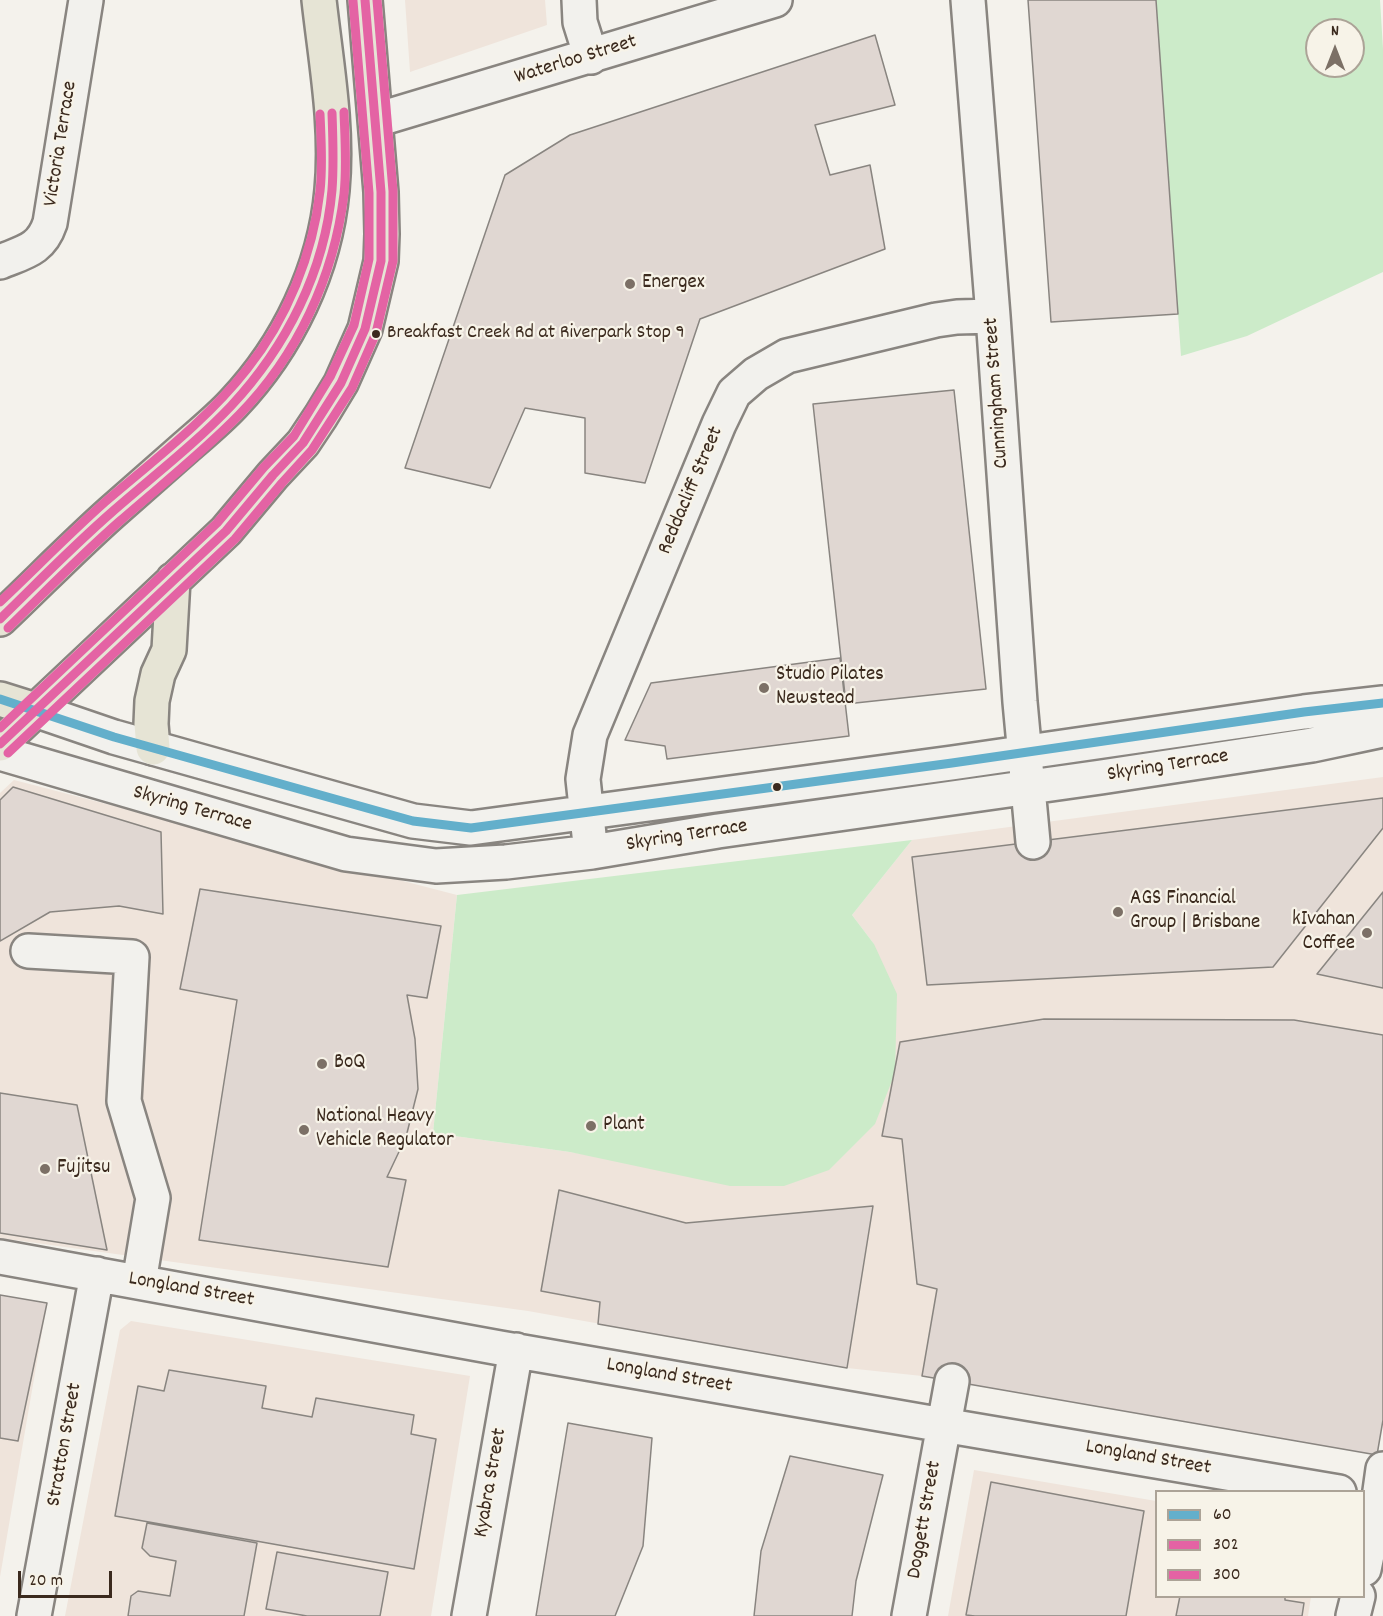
<!DOCTYPE html>
<style>
body{margin:0}
#map{position:relative;width:1383px;height:1616px;overflow:hidden;background:#f4f2ec;font-family:Dekko,sans-serif}
canvas{display:block}
.legend{position:absolute;left:1155px;top:1490px;width:210px;height:108px;box-sizing:border-box;background:#f7f3e8;border:2px solid #aca397;margin:0;padding:8px 10px;list-style:none;font-size:18px;color:#3b2a1e}
.legend li{display:flex;align-items:center;gap:12px;height:30px}
.legend b{width:30px;border:2px solid #aca397}
.north{position:absolute;left:1305px;top:18px;width:60px;height:60px;box-sizing:border-box;background:#f7f3e8;border:2px solid #aca397;border-radius:50%;rotate:0deg;font-size:16px;font-weight:700;line-height:24px;text-align:center;color:#3b2a1e}
.north::after{content:'';display:block;margin:auto;width:21px;height:27px;background:#7c7066;clip-path:polygon(50% 0,100% 100%,50% 72%,0 100%)}
.scale{position:absolute;left:18px;top:1571px;width:94px;height:27px;box-sizing:border-box;border:3px solid #3b2a1e;border-top:0;padding-left:8px;font-size:18px;line-height:21px;white-space:nowrap;color:#3b2a1e;-webkit-text-stroke:4px #f7f3e8;paint-order:stroke}
</style>
<div id="map">
<canvas width="1383" height="1616"></canvas>
<ul class="legend">
<li><b style="height:8px;background:#63afcb"></b>60</li>
<li><b style="height:8px;background:#e463a4"></b>302</li>
<li><b style="height:8px;background:#e463a4"></b>300</li>
</ul>
<div class="north">N</div>
<div class="scale">20 m</div>
</div>
<script>
const ctx = document.querySelector('canvas').getContext('2d');
ctx.lineJoin = 'round';
function fillPath(path, color) {
  ctx.fillStyle = color;
  ctx.fill(path, 'evenodd');
}
function stroke(path, color, width, dash) {
  ctx.strokeStyle = color;
  ctx.lineWidth = width;
  ctx.lineCap = dash ? 'butt' : 'round';
  ctx.setLineDash(dash || []);
  ctx.stroke(path);
}
function write(font, color, halo, rows, align = 'center') {
  ctx.font = font + ' Dekko,sans-serif';
  ctx.lineWidth = 4.5;
  ctx.setLineDash([]);
  ctx.textBaseline = 'middle';
  ctx.strokeStyle = halo;
  ctx.fillStyle = color;
  for (const [text, x, y, turn = 0] of rows) {
    ctx.save();
    ctx.translate(x, y);
    ctx.rotate((+turn || 0) * Math.PI / 180);
    ctx.textAlign = isNaN(turn) ? turn : align;
    if (halo) ctx.strokeText(text, 0, 0);
    ctx.fillText(text, 0, 0);
    ctx.restore();
  }
}
fillPath(new Path2D(`
 M 405,0 L 545,0 L 547,25 L 410,72 Z
 M 1383,777 L 1383,1420 L 1377,1455 L 922,1376 L 847,1368 L 528,1311 L 0,1238 L 0,793 L 14,780 L 457,895 L 433,1133 L 570,1152 L 784,1186 L 874,944 L 852,915 L 912,840 Z
 M 0,1295 L 47,1303 L 0,1577 Z
 M 131,1321 L 470,1376 L 431,1616 L 65,1616 L 120,1330 Z
 M 974,1470 L 1156,1501 L 1156,1596 L 1311,1597 L 1308,1616 L 948,1616 Z`), '#efe4db');
fillPath(new Path2D(`
 M 1156,0 L 1380,0 L 1383,49 L 1383,272 L 1247,336 L 1181,356 ZM 1317,30 L 1353,30 L 1353,66 L 1317,66 Z
 M 912,840 L 852,915 L 874,944 L 897,994 L 895,1073 L 875,1124 L 829,1170 L 784,1186 L 730,1186 L 570,1152 L 433,1133 L 457,895 Z`), '#ccebc9');
const building = new Path2D(`
 M 1028,0 L 1156,0 L 1178,314 L 1051,322 Z
 M 875,35 L 895,105 L 815,125 L 830,175 L 870,165 L 885,249 L 700,319 L 645,483 L 585,473 L 585,418 L 525,408 L 490,488 L 405,468 L 505,175 L 570,135 Z
 M 954,390 L 986,689 L 846,704 L 813,404 Z
 M 840,658 L 849,736 L 667,759 L 665,746 L 625,740 L 651,683 Z
 M 13,787 L 161,832 L 163,914 L 119,906 L 50,912 L 0,941 L 0,800 Z
 M 1383,798 L 1383,828 L 1273,967 L 927,985 L 912,857 Z
 M 200,889 L 441,926 L 427,998 L 407,995 L 415,1039 L 418,1089 L 406,1137 L 387,1177 L 406,1180 L 388,1267 L 199,1240 L 237,1000 L 180,989 Z
 M 1383,892 L 1383,988 L 1317,974 Z
 M 1044,1019 L 1294,1020 L 1383,1035 L 1383,1420 L 1377,1455 L 922,1376 L 937,1289 L 917,1284 L 902,1139 L 882,1136 L 900,1042 Z
 M 0,1093 L 77,1105 L 107,1250 L 0,1233 Z
 M 559,1190 L 686,1223 L 873,1206 L 847,1368 L 598,1324 L 600,1302 L 541,1291 Z
 M 0,1295 L 47,1303 L 18,1441 L 0,1438 Z
 M 169,1370 L 266,1386 L 262,1408 L 312,1417 L 316,1398 L 414,1415 L 411,1434 L 436,1439 L 414,1569 L 115,1516 L 138,1386 L 164,1391 Z
 M 568,1423 L 652,1438 L 643,1546 L 615,1616 L 536,1616 Z
 M 790,1456 L 883,1475 L 856,1581 L 852,1616 L 754,1616 L 761,1551 Z
 M 991,1482 L 1144,1511 L 1126,1616 L 975,1616 L 966,1615 Z
 M 147,1523 L 257,1543 L 244,1616 L 128,1616 L 131,1596 L 138,1591 L 170,1596 L 176,1561 L 150,1556 L 142,1548 Z
 M 277,1552 L 388,1572 L 380,1616 L 307,1616 L 266,1609 Z
 M 1180,1596 L 1285,1596 L 1285,1600 L 1304,1603 L 1302,1616 L 1176,1616 Z`);
fillPath(building, '#e0d7d2');
stroke(building, '#898580', 1.5);
const minor = new Path2D(`
 M 579,0 L 580,22 L 591,57
 M 968,0 L 993,316 L 1020,702 L 1033,842
 M 376,120 L 775,0
 M 0,262 C 24,252 41,250 50,223 L 86,0
 M 35,710 L 114,737 L 413,821 L 471,828 L 952,763 L 1304,712 L 1383,703
 M 0,753 L 346,854 L 436,866 L 506,862 L 592,852 L 718,831 L 1101,777 L 1312,745 L 1383,730
 M 589,835 L 583,779 L 590,735 L 719,424 L 734,393 L 756,374 L 787,356 L 936,320 L 957,317 L 993,316
 M 28,951 L 132,957 L 124,1101 L 153,1198 L 139,1282
 M 0,1257 L 500,1348 L 943,1425 L 1339,1492
 M 1364,1569 L 1379,1498 L 1383,1469
 M 34,1616 L 97,1274
 M 469,1616 L 516,1350
 M 909,1616 L 952,1381
 M 1353,1616 L 1358,1596`);
const major = new Path2D(`
 M 0,619 C 37,584 73,547 111,513 C 136,491 161,469 186,447 C 202,433 219,419 233,404 C 288,346 325,269 332,190 C 338,126 326,63 319,0
 M 0,699 L 35,710
 M 0,744 L 226,531 L 273,475 L 303,443 L 321,416 L 341,383 L 365,329 L 381,261 L 382,234 L 381,192 L 365,0
 M 153,748 L 151,724 L 152,701 L 158,674 L 169,650 L 173,580`);
stroke(minor, '#898580', 38);
stroke(major, '#898580', 38);
stroke(minor, '#f2f1ed', 33);
stroke(major, '#e6e4d5', 33);
stroke(new Path2D(`
 M 0,699 L 114,737 L 413,821 L 471,828 L 952,763 L 1304,712 L 1383,703`), '#63afcb', 9);
stroke(new Path2D(`
 M 0,619 C 37,583 73,546 112,512 C 152,477 195,444 231,406 C 286,347 325,271 332,190 C 334,164 333,139 332,113
 M 0,744 L 226,531 L 273,475 L 303,443 L 341,383 L 365,329 L 381,261 L 381,192 L 365,0`), '#e463a4', 9);
stroke(new Path2D(`
 M 8,628 C 45,592 81,555 120,521 C 160,486 202,453 239,415 C 297,356 334,277 344,194 C 347,167 345,140 344,112
 M 8,753 L 235,539 L 282,483 L 312,450 L 352,388 L 376,333 L 393,261 L 393,191 L 377,0`), '#e463a4', 9);
stroke(new Path2D(`
 M 0,602 C 35,569 69,534 105,502 C 154,460 207,420 247,369 C 287,319 313,254 320,191 C 323,165 321,139 320,114
 M 0,728 L 217,523 L 264,467 L 294,436 L 330,377 L 354,325 L 369,259 L 369,193 L 353,1`), '#e463a4', 9);
for (const [x, y, r, color] of [
 [630,284,6,"#7c7066"],
 [376,334,5,"#3b2a1e"],
 [764,688,6,"#7c7066"],
 [777,787,5,"#3b2a1e"],
 [1118,912,6,"#7c7066"],
 [1367,933,6,"#7c7066"],
 [322,1064,6,"#7c7066"],
 [591,1126,6,"#7c7066"],
 [304,1130,6,"#7c7066"],
 [45,1169,6,"#7c7066"]
]) {
  const dot = new Path2D();
  dot.arc(x, y, r, 0, 2 * Math.PI);
  ctx.fillStyle = color;
  ctx.fill(dot);
  stroke(dot, '#f7f3e8', 2);
}
write('20px', '#3b2a1e', '#f7f3e8', [
 ["Breakfast Creek Rd at Riverpark Stop 9",387,334]
], 'left');
write('21px', '#3b2a1e', '#f7f3e8', [
 ["Waterloo Street",576,61,-17],
 ["Victoria Terrace",62,144,-81],
 ["Cunningham Street",998,393,-94],
 ["Reddacliff Street",692,491,-67],
 ["Skyring Terrace",1168,767,-9],
 ["Skyring Terrace",192,810,16],
 ["Skyring Terrace",687,837,-9],
 ["Longland Street",191,1291,10],
 ["Longland Street",669,1377,10],
 ["Stratton Street",66,1445,-80],
 ["Longland Street",1148,1459,10],
 ["Kyabra Street",492,1483,-80],
 ["Doggett Street",926,1520,-80]
]);
write('21px', '#3b2a1e', '#f7f3e8', [
 ["Energex",642,284],
 ["Studio Pilates",776,676],
 ["Newstead",776,700],
 ["AGS Financial",1130,900],
 ["Group | Brisbane",1130,924],
 ["kIvahan",1355,921,"right"],
 ["Coffee",1355,945,"right"],
 ["BoQ",334,1064],
 ["National Heavy",316,1118],
 ["Vehicle Regulator",316,1142],
 ["Plant",603,1126],
 ["Fujitsu",57,1169]
], 'left');
</script>
